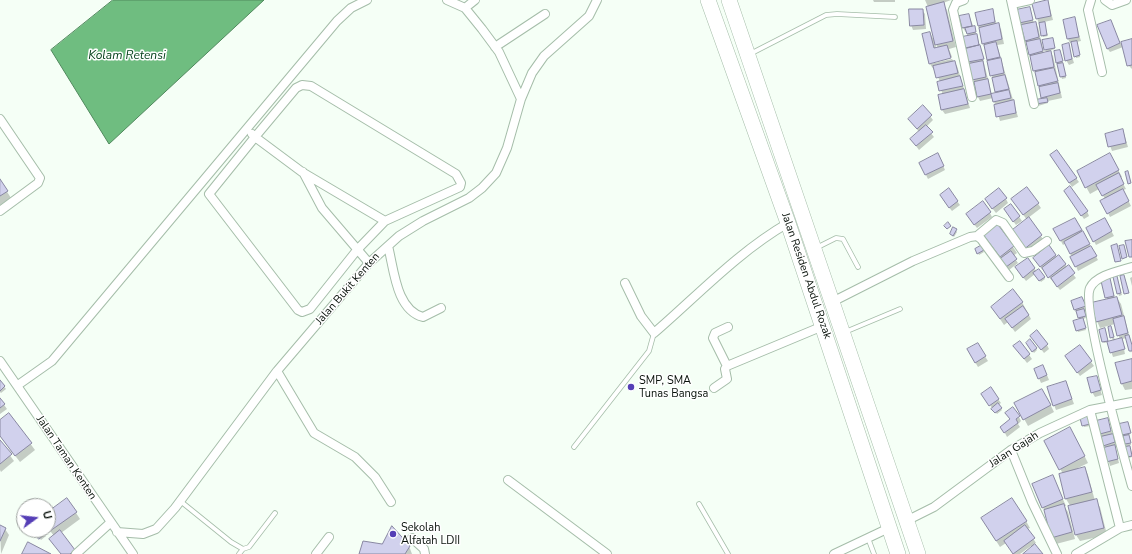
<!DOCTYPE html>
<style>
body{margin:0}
#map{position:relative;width:1132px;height:554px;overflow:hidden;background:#f5fff6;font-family:"Nunito Sans",sans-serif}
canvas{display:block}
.north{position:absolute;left:16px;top:498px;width:40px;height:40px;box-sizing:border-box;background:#fff;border:1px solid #9ca09d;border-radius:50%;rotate:75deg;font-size:11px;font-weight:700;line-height:16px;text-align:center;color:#08110a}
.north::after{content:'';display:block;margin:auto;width:14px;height:18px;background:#553eb6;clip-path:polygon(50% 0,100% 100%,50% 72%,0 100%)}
</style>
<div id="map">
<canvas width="1132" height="554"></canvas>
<div class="north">U</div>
</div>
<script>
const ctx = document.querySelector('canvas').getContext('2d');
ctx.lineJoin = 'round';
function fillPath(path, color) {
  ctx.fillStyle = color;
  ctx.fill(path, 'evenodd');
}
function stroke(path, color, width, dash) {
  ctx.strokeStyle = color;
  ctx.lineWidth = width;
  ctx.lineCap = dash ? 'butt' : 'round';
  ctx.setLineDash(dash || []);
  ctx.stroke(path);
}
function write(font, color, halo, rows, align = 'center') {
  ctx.font = font + ' "Nunito Sans",sans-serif';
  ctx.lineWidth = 3;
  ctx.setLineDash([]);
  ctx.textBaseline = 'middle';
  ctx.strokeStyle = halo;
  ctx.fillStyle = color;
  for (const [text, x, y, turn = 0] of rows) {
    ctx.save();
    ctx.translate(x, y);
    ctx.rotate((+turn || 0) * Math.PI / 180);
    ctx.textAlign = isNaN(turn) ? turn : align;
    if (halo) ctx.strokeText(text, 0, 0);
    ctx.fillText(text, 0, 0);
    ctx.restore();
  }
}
const water = new Path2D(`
 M 113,0 L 264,0 L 109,144 L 51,50 Z`);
fillPath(water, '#6fbd80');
stroke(water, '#50895d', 1);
fillPath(new Path2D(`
 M 873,0 L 895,0 L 895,2 L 874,2 Z
 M 925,0 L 951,0 L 943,3 L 947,10 L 956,47 L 949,49 L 952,57 L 930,62 L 930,64 L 930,33 L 935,42 L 928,7 ZM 935,42 L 938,48 L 936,48 Z
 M 1048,1 L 1053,20 L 1044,22 L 1048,36 L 1043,37 L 1033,5 Z
 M 1029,8 L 1034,23 L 1038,27 L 1044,54 L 1047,53 L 1045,50 L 1053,41 L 1055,49 L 1049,51 L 1053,56 L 1062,98 L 1048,101 L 1048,103 L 1038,106 L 1037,104 L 1043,99 L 1020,23 Z
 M 922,10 L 925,14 L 926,29 L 913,30 L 911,25 Z
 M 992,11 L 997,25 L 1001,29 L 1004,44 L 997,45 L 1018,117 L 1000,121 L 993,98 L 980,101 L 978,97 L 963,38 L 969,37 L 963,28 L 969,15 L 978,39 L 992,95 L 997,94 L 978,25 Z
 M 1074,18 L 1081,41 L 1076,42 L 1080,57 L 1076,58 L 1072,43 L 1070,43 L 1068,39 L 1064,21 Z
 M 1111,21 L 1120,43 L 1132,40 L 1132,69 L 1128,65 L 1123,47 L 1110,52 L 1107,48 Z
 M 1068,44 L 1074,63 L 1069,65 L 1066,60 Z
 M 1060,51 L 1066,78 L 1062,79 L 1057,62 Z
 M 952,59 L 957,66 L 970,108 L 945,114 L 942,110 L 943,95 L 938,82 L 940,82 L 935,69 L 934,70 L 930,64 Z
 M 923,107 L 933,120 L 926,127 L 934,137 L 919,150 L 911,139 L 919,132 L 909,119 Z
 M 1123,130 L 1128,147 L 1112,151 L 1106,135 Z
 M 1110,155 L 1122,177 L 1120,178 L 1126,189 L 1123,190 L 1131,206 L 1110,217 L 1102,201 L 1105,199 L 1099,189 L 1090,194 L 1078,172 Z
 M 940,159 L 945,170 L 928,179 L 920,163 Z
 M 1053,159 L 1076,178 L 1079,182 L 1072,187 Z
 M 0,181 L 11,198 L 0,205 Z
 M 1027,188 L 1041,208 L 1028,218 L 1045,242 L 1027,256 L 1015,239 L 1027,220 L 1015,203 Z
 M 1067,195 L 1087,211 L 1089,216 L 1084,219 Z
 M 1006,199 L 1008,203 L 996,213 L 988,203 Z
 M 943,200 L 957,201 L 960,205 L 952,211 Z
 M 1011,205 L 1022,221 L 1016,225 L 1008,214 Z
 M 990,213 L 992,217 L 977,228 L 967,215 Z
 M 1075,219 L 1098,260 L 1078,271 L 1066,243 L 1063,245 L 1055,230 Z
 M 1105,219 L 1114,236 L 1096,245 L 1087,228 Z
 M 956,230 L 957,232 L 954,237 L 951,234 Z
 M 987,240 L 1013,247 L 1017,253 L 1013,256 L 1018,263 L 1009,270 Z
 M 981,246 L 984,252 L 979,255 L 976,249 Z
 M 1055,255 L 1057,258 L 1059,257 L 1076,278 L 1060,290 L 1036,262 Z
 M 1027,259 L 1037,272 L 1044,277 L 1045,279 L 1041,282 L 1035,274 L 1026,281 L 1019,272 Z
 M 1117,277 L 1122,295 L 1119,296 L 1114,278 Z
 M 1132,277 L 1132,286 L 1130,278 Z
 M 1109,279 L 1115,298 L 1117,298 L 1121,304 L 1132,346 L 1131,353 L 1127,338 L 1122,339 L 1125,354 L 1113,357 L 1108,342 L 1104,343 L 1103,342 L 1106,331 L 1108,343 L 1113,341 L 1109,328 L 1112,329 L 1115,341 L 1120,340 L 1115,324 L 1100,328 L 1097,321 L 1107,300 L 1102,281 Z
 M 1082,298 L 1087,311 L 1084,312 L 1086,318 L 1082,319 L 1086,330 L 1078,332 L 1074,322 L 1080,320 L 1075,310 Z
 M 1022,302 L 1031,319 L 1015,332 L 1008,322 L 1004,325 L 992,307 Z
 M 1030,340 L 1037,350 L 1034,353 L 1027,343 Z
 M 1034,340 L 1047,345 L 1049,349 L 1044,353 Z
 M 1020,342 L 1032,359 L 1027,363 L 1017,350 Z
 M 977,344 L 988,361 L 978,367 L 968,350 Z
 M 1080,347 L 1094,366 L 1080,376 L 1069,361 Z
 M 1132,360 L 1132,389 L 1125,390 L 1122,384 L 1117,364 Z
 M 1035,369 L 1045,370 L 1049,380 L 1041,383 Z
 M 1096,377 L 1102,395 L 1095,397 L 1092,392 Z
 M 0,381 L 6,389 L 1,393 L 0,392 Z
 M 1066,382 L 1074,404 L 1056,410 L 1054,405 Z
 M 1046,396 L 1054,412 L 1028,426 L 1016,404 Z
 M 0,399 L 7,409 L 0,414 Z
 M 985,399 L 998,399 L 1001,403 L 998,405 L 1002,410 L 997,414 Z
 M 1006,414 L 1019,417 L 1021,421 L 1018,424 L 1020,427 L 1007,437 L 1004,431 L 1011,420 Z
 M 9,415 L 35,450 L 20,462 L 0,436 L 0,421 Z
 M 1088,417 L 1090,426 L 1084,427 L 1083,425 Z
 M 1107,419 L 1115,439 L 1117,447 L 1115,447 L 1119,463 L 1110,466 L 1097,422 Z
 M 1127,429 L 1130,435 L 1128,435 L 1131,445 L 1129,445 L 1132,453 L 1132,457 L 1129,458 L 1123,434 Z
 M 1074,435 L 1088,463 L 1076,469 L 1085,468 L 1088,475 L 1095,501 L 1100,507 L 1107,535 L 1080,541 L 1076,535 L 1071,507 L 1066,499 L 1060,474 L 1063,474 L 1046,442 Z
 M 0,442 L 14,461 L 1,472 L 0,470 Z
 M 1053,477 L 1066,506 L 1064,506 L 1068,512 L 1075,539 L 1056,544 L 1043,507 Z
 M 67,499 L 80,519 L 61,533 L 76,554 L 61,554 L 54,536 L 48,528 L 48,513 Z
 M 1026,521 L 1030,528 L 1027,529 L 1036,543 L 1034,544 L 1042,554 L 1024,554 L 1032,547 L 1031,546 L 1020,554 L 1014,554 L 1006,543 L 1000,547 L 986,525 Z
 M 0,526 L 5,529 L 9,535 L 1,554 Z
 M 41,530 L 46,536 L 41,540 L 35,532 Z
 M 409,546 L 412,554 L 360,554 Z`), '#0003');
const building = new Path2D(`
 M 1048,0 L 1051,16 L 1036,19 L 1032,4 Z
 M 944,2 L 953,41 L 935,45 L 926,7 Z
 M 1030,7 L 1033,20 L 1019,23 L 1016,10 Z
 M 909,9 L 923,9 L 924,25 L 910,26 Z
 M 993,9 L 995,22 L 978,26 L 975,13 Z
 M 969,14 L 972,26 L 962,28 L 959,16 Z
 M 1075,17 L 1079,37 L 1067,39 L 1063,20 Z
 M 1111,20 L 1120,43 L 1107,49 L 1097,25 Z
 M 1036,22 L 1039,37 L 1025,41 L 1021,25 Z
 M 1045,22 L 1047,35 L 1041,36 L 1039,23 Z
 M 999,23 L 1002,39 L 982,44 L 979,28 Z
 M 975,26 L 976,32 L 967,34 L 965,28 Z
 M 930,32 L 934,48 L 947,45 L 951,58 L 929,64 L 922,34 Z
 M 977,34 L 979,45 L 965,48 L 962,37 Z
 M 1053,38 L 1055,48 L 1044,50 L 1042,40 Z
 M 1040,39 L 1043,51 L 1029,55 L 1026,42 Z
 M 1132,39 L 1132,65 L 1127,66 L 1121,42 Z
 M 1077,41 L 1080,55 L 1074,57 L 1071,42 Z
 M 996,42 L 1000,57 L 987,60 L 984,45 Z
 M 1069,43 L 1072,59 L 1065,61 L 1062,45 Z
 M 980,45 L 984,59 L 968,62 L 965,49 Z
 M 1060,50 L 1063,61 L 1056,63 L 1054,51 Z
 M 1051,51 L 1054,67 L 1033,71 L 1030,56 Z
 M 1001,58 L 1004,73 L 990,76 L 987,61 Z
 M 955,61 L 958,73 L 936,78 L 933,66 Z
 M 983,61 L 986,77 L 972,80 L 968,64 Z
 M 1063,63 L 1066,76 L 1060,77 L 1057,64 Z
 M 1054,68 L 1058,81 L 1038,86 L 1035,72 Z
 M 1005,75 L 1009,89 L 995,92 L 992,78 Z
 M 960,76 L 963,86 L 939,91 L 937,82 Z
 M 988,79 L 991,94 L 977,97 L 974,82 Z
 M 1058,83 L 1060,93 L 1041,98 L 1039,87 Z
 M 964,89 L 968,104 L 941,110 L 938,95 Z
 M 1009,90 L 1011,98 L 993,102 L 991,94 Z
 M 1047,98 L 1048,102 L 1036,104 L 1035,100 Z
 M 1014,100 L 1016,113 L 996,117 L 994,105 Z
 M 923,105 L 932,115 L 917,129 L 908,119 Z
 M 926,125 L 933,132 L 916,146 L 910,139 Z
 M 1123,129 L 1126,143 L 1108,147 L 1105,134 Z
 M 1057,150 L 1077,178 L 1069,183 L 1050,155 Z
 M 938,153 L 944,166 L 925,175 L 919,163 Z
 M 1110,153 L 1119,170 L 1085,188 L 1077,171 Z
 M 1128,171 L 1131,183 L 1128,184 L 1125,172 Z
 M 1119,173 L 1124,184 L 1102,196 L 1096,185 Z
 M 0,179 L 8,191 L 0,196 Z
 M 1070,186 L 1088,211 L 1081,216 L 1064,191 Z
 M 1027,187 L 1039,203 L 1023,215 L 1011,199 Z
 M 949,188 L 958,201 L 949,208 L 940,195 Z
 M 999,188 L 1007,198 L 992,209 L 985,199 Z
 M 1123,189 L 1129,201 L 1107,214 L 1100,201 Z
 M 983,201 L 991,212 L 974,225 L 966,214 Z
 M 1011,204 L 1020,216 L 1013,222 L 1004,209 Z
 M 1029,217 L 1042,235 L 1023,250 L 1010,232 Z
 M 1075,218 L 1082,230 L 1060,241 L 1053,229 Z
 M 1105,218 L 1112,231 L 1093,242 L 1086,228 Z
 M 948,222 L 951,226 L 947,229 L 944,226 Z
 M 996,222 L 1014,246 L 1000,257 L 982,233 Z
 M 953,227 L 957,229 L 953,236 L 950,234 Z
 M 1083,231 L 1090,244 L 1070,254 L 1064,242 Z
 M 1132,240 L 1132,257 L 1129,257 L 1125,241 Z
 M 1117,244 L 1121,261 L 1115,262 L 1111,246 Z
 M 982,245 L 984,250 L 977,254 L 975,249 Z
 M 1049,245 L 1056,255 L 1040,267 L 1033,258 Z
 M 1124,245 L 1127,257 L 1122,259 L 1119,246 Z
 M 1091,246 L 1097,256 L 1075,267 L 1070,257 Z
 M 1011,251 L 1017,259 L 1006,267 L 1000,259 Z
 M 1059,255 L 1066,264 L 1048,278 L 1042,268 Z
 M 1028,258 L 1035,268 L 1023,278 L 1015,267 Z
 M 1069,265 L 1075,273 L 1057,287 L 1051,278 Z
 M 1039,269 L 1045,277 L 1039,281 L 1033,273 Z
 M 1124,275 L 1129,293 L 1124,294 L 1120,276 Z
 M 1117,276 L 1121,293 L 1117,294 L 1113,277 Z
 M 1110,278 L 1114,296 L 1105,298 L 1101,281 Z
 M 1013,289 L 1023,302 L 1000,319 L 991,307 Z
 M 1082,297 L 1086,306 L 1074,310 L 1071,301 Z
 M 1117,297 L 1122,315 L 1096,322 L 1091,303 Z
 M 1023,306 L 1029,315 L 1012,328 L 1005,319 Z
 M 1084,309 L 1086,316 L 1078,318 L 1076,311 Z
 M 1124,316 L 1128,333 L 1117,336 L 1113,319 Z
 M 1083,318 L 1086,328 L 1076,331 L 1073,321 Z
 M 1111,326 L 1114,337 L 1110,338 L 1108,327 Z
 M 1105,328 L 1108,341 L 1102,342 L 1099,330 Z
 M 1037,330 L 1048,344 L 1041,350 L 1030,336 Z
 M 1129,335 L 1132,345 L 1132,351 L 1129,351 L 1125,336 Z
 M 1122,338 L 1125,349 L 1110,353 L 1107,342 Z
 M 1030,339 L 1037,348 L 1032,352 L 1026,343 Z
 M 1020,341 L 1030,354 L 1024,359 L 1013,346 Z
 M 978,343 L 986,356 L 975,363 L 967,349 Z
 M 1080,345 L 1092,361 L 1077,373 L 1065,356 Z
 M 1132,359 L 1132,381 L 1121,384 L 1115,363 Z
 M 1043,365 L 1047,375 L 1038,379 L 1034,369 Z
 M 1097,376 L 1101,390 L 1091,393 L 1087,378 Z
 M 0,380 L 5,386 L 0,391 Z
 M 1066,381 L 1072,399 L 1053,406 L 1047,387 Z
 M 991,387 L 999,399 L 989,406 L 981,394 Z
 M 1042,389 L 1051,405 L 1023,420 L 1014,403 Z
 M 0,398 L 5,404 L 0,408 Z
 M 998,403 L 1002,408 L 995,413 L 991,409 Z
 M 1013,407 L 1020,416 L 1016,419 L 1018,423 L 1004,433 L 1000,427 L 1010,419 L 1005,413 Z
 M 9,413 L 32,443 L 15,456 L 0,436 L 0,420 Z
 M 1088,416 L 1090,424 L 1082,426 L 1080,418 Z
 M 1108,418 L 1111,431 L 1100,434 L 1096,421 Z
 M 1128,422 L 1131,433 L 1122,435 L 1119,424 Z
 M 1070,427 L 1085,456 L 1059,470 L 1044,441 Z
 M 1113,434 L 1115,442 L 1103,446 L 1100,437 Z
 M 1129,435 L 1131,443 L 1125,444 L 1123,436 Z
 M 0,440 L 12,454 L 0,464 Z
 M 1115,445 L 1118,459 L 1106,462 L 1103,448 Z
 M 1130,446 L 1132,456 L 1127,457 L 1125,447 Z
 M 1085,467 L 1092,492 L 1065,499 L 1059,474 Z
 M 1053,475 L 1063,499 L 1042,508 L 1032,484 Z
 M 67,498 L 77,512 L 50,531 L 48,528 L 48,512 Z
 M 1012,498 L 1027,521 L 996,541 L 981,518 Z
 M 1097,499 L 1104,528 L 1075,535 L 1068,506 Z
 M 1064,504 L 1072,532 L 1051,538 L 1044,510 Z
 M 0,525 L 6,528 L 0,541 Z
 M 1025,525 L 1035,538 L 1013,554 L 1004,541 Z
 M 392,526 L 410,546 L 405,554 L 359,554 L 363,541 L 382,544 Z
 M 32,530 L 42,530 L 45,534 L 39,539 Z
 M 60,530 L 75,550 L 70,554 L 61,554 L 49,539 Z
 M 28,542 L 51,554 L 22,554 Z
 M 1035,544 L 1043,554 L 1023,554 Z`);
fillPath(building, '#d1d1ed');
stroke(building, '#8988a2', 1);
const lane = new Path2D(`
 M 750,54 L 826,15 L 837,14 L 895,17
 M 816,248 L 836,238 L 843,239 L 858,267
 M 845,332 L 900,309
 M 574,447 L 649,351 L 654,333
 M 179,500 L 231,542 L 243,549 L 249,547 L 275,513
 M 699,504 L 728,554
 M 868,538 L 874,554
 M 239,554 L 243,549`);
const street = new Path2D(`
 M 964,0 L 956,3 L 953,10 L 972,97
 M 1011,0 L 1034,104
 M 1091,0 L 1088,10 L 1102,72
 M 1105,0 L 1112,5 L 1126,0
 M 1012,4 L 1030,0
 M 465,8 L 475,0
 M 495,47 L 545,14
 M 302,85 L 311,86 L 456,174 L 461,183 L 460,187 L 385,221 L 302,172 L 255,137 L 296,88 Z
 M 521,99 L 532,73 L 544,56 L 589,16 L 597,0
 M 0,119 L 40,178 L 38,183 L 0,211
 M 252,134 L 255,137 L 209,194 L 298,310 L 302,312 L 310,309 L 357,250 L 385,221
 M 303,172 L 322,208 L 369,263
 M 977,236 L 996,220 L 1003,223 L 1024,253 L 1033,251 L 1047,241
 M 388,246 C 394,269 396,310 423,317 L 441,308
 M 1132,267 C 1119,271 1096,275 1090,288 C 1081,307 1124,457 1132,486
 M 625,283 L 641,316 L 654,333 C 698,295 738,252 788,223
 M 832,302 L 913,261 L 970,237 L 977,236 L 981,239 L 1009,277
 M 0,361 L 133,554
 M 727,366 L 713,338 L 715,333 L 728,327
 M 277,371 L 314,433 L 355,457 L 375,477 L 391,502
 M 18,385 L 52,361 L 337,21 L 351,8 L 367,0
 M 714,388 L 727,379 L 725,369 L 727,366 L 823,326
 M 1090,410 L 1120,528
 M 1011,450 L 1032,502 L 1057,554
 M 508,480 L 607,554
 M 906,521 L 934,507 L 1011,450 L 1040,433 L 1090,410 L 1132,402
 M 117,532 L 143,534 L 156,529 L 175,508 L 277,371 L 369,263 L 399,236 L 423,221 L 469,198 L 482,188 L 496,173 L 507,148 L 521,99 L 499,52 L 482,29 L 465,8 L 447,0
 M 412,538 L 424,549 L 425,554
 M 76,554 L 110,523
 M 316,554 L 329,537
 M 834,554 L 889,528
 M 1076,554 L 1120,528 L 1132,525`);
const highway = new Path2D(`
 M 708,0 L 788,223 L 898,554
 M 729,0 L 918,554`);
stroke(lane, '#a5bda9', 5.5);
stroke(street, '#a5bda9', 10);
stroke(highway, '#a5bda9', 16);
stroke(lane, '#fff', 4);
stroke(street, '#fff', 8);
stroke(highway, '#fff', 15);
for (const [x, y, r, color] of [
 [631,387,4,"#553eb6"],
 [393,534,4,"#553eb6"]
]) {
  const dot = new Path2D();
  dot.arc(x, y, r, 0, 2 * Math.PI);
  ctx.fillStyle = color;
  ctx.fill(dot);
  stroke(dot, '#fff', 1.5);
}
write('11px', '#08110a', '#fff', [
 ["Jalan Residen Abdul Rozak",806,276,71],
 ["Jalan Bukit Kenten",348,289,-49],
 ["Jalan Gajah",1014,450,-33],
 ["Jalan Taman Kenten",66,458,56]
]);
write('11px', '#08110a', '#fff', [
 ["SMP, SMA",639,381],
 ["Tunas Bangsa",639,394],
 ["Sekolah",401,528],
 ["Alfatah LDII",401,541]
], 'left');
write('italic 12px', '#06421c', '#fff', [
 ["Kolam Retensi",127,56]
]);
</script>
